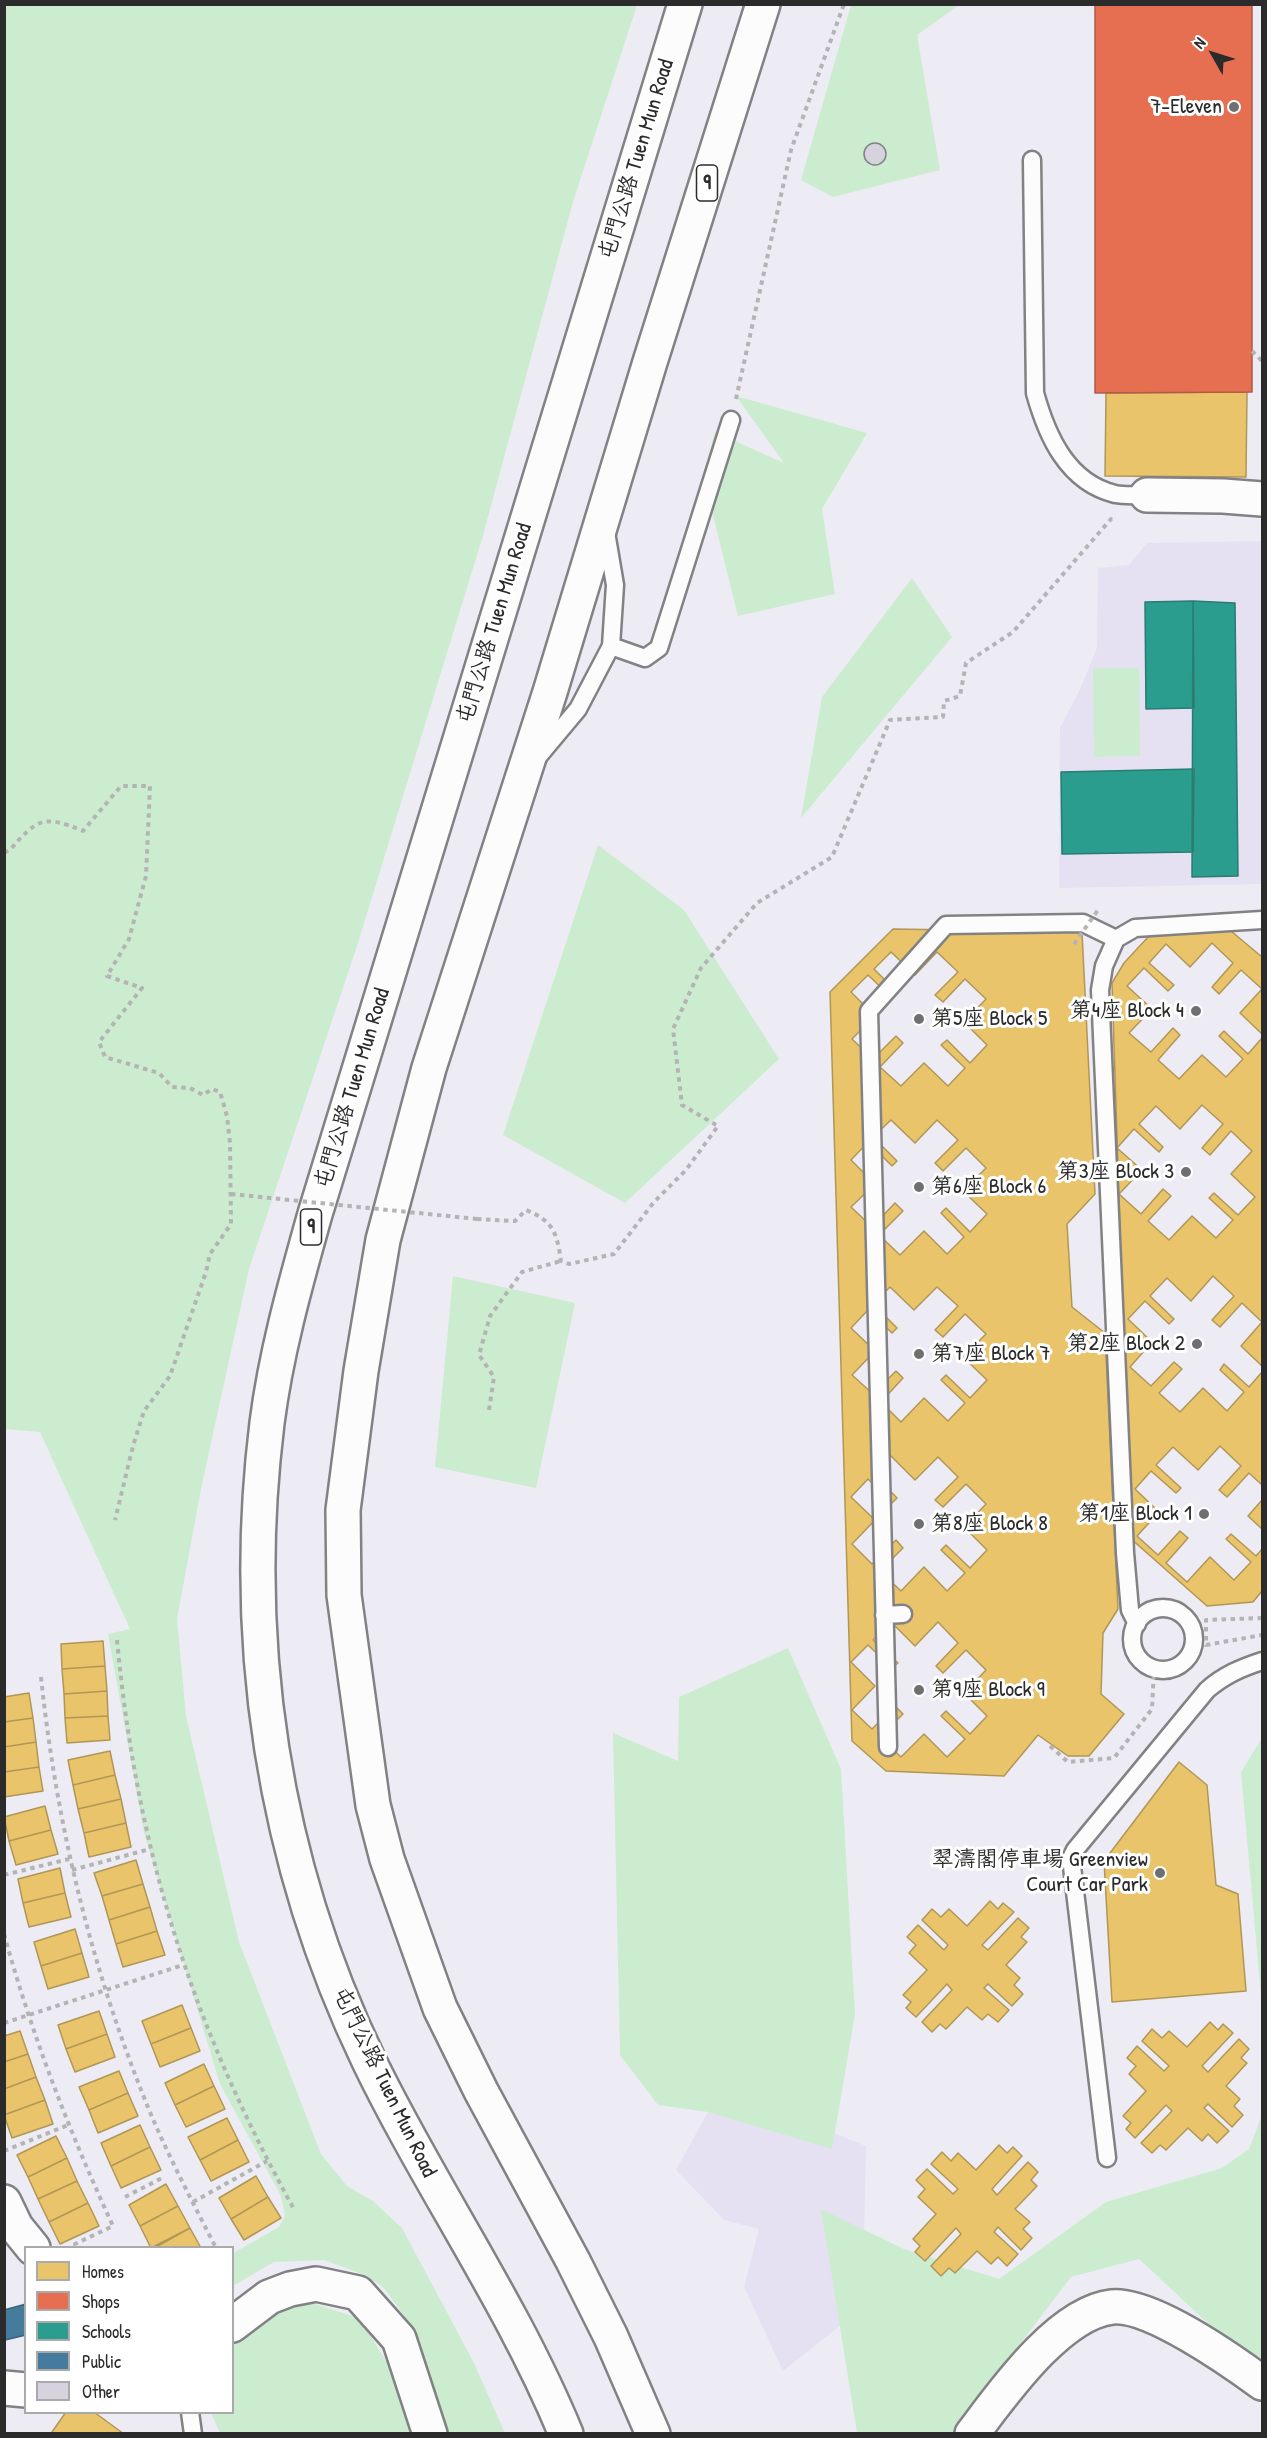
<!DOCTYPE html>
<meta charset="utf-8">
<style>
body{margin:0}
#map{position:relative;width:1267px;height:2438px;overflow:hidden;background:#edecf4;font-family:"Patrick Hand",sans-serif}
canvas{display:block}
.frame{position:absolute;inset:0;border:6px solid #2b2b2b;pointer-events:none}
.legend{position:absolute;left:24px;top:2246px;width:210px;height:168px;box-sizing:border-box;background:#fff;border:2px solid #aaa;margin:0;padding:8px 10px;list-style:none;font-size:18px;color:#2b2b2b}
.legend li{display:flex;align-items:center;gap:12px;height:30px}
.legend b{width:30px;border:2px solid #aaa}
.north{position:absolute;left:1183px;top:24px;width:60px;height:60px;-webkit-text-stroke:4px #fff;paint-order:stroke;rotate:309deg;font-size:16px;font-weight:700;line-height:24px;text-align:center;color:#2b2b2b}
.north::after{content:'';display:block;margin:auto;width:21px;height:27px;background:#2b2b2b;clip-path:polygon(50% 0,100% 100%,50% 72%,0 100%)}
</style>
<div id="map">
<canvas width="1267" height="2438"></canvas>
<div class="frame"></div>
<ul class="legend">
<li><b style="height:16px;background:#e9c46a"></b>Homes</li>
<li><b style="height:16px;background:#e76f51"></b>Shops</li>
<li><b style="height:16px;background:#2a9d8f"></b>Schools</li>
<li><b style="height:16px;background:#457b9d"></b>Public</li>
<li><b style="height:16px;background:#d6d3df"></b>Other</li>
</ul>
<div class="north">N</div>
</div>
<script>
const ctx = document.querySelector('canvas').getContext('2d');
ctx.lineJoin = 'round';
function fillPath(path, color) {
  ctx.fillStyle = color;
  ctx.fill(path, 'evenodd');
}
function stroke(path, color, width, dash) {
  ctx.strokeStyle = color;
  ctx.lineWidth = width;
  ctx.lineCap = dash ? 'butt' : 'round';
  ctx.setLineDash(dash || []);
  ctx.stroke(path);
}
function write(font, color, halo, rows, align = 'center') {
  ctx.font = font + ' "Patrick Hand","LXGW WenKai TC",sans-serif';
  ctx.lineWidth = 6;
  ctx.setLineDash([]);
  ctx.textBaseline = 'middle';
  ctx.strokeStyle = halo;
  ctx.fillStyle = color;
  for (const [text, x, y, turn = 0] of rows) {
    ctx.save();
    ctx.translate(x, y);
    ctx.rotate((+turn || 0) * Math.PI / 180);
    ctx.textAlign = isNaN(turn) ? turn : align;
    if (halo) ctx.strokeText(text, 0, 0);
    ctx.fillText(text, 0, 0);
    ctx.restore();
  }
}
fillPath(new Path2D(`
 M 1262,541 L 1262,884 L 1059,888 L 1060,728 L 1080,689 L 1097,648 L 1098,568 L 1129,565 L 1147,543 Z
 M 735,2063 L 781,2112 L 866,2146 L 864,2244 L 875,2298 L 783,2371 L 744,2287 L 759,2229 L 724,2220 L 676,2170 Z`), '#e5e1f3');
fillPath(new Path2D(`
 M 4,5 L 637,5 L 573,202 L 482,539 L 357,946 L 249,1269 L 201,1489 L 177,1619 L 186,1716 L 239,1942 L 321,2154 L 347,2186 L 373,2201 L 402,2228 L 473,2361 L 505,2433 L 446,2433 L 405,2317 L 384,2288 L 365,2275 L 324,2260 L 274,2262 L 233,2286 L 233,2259 L 235,2252 L 279,2227 L 285,2216 L 281,2196 L 220,2084 L 144,1833 L 108,1634 L 130,1629 L 40,1432 L 5,1429 Z
 M 851,5 L 959,5 L 917,35 L 940,170 L 833,197 L 801,180 Z
 M 736,396 L 867,433 L 822,509 L 835,594 L 738,616 L 703,475 L 715,432 L 784,463 Z
 M 912,578 L 952,637 L 801,818 L 822,697 Z
 M 1093,668 L 1139,668 L 1140,756 L 1094,757 Z
 M 598,845 L 684,910 L 779,1059 L 625,1203 L 503,1135 Z
 M 453,1276 L 575,1303 L 536,1488 L 435,1467 Z
 M 788,1648 L 841,1769 L 855,2014 L 832,2149 L 708,2112 L 658,2105 L 620,2055 L 613,1733 L 678,1761 L 679,1697 Z
 M 1262,1738 L 1262,2007 L 1241,1772 Z
 M 1262,2115 L 1262,2365 L 1214,2329 L 1139,2259 L 1071,2277 L 952,2433 L 857,2433 L 821,2209 L 904,2249 L 999,2279 L 1106,2202 L 1222,2168 L 1249,2149 Z
 M 299,2299 L 359,2318 L 395,2375 L 414,2433 L 220,2433 L 211,2413 L 232,2412 L 233,2338 Z`), '#cceccf');
const homes = new Path2D(`
 M 1168,4 L 1193,4 L 1192,25 L 1201,25 L 1201,4 L 1225,4 L 1225,25 L 1251,25 L 1251,47 L 1225,47 L 1225,57 L 1251,57 L 1250,80 L 1225,80 L 1224,112 L 1215,111 L 1214,118 L 1200,118 L 1200,79 L 1192,80 L 1192,119 L 1178,119 L 1178,112 L 1167,112 L 1168,79 L 1140,79 L 1141,57 L 1168,57 L 1168,47 L 1141,47 L 1141,25 L 1168,25 Z
 M 1201,175 L 1215,175 L 1216,182 L 1226,182 L 1225,215 L 1251,215 L 1251,237 L 1225,237 L 1225,247 L 1251,247 L 1251,269 L 1224,269 L 1224,301 L 1215,301 L 1215,308 L 1200,308 L 1200,269 L 1193,269 L 1192,309 L 1178,309 L 1178,302 L 1168,301 L 1168,269 L 1141,269 L 1141,247 L 1168,247 L 1168,237 L 1141,237 L 1141,215 L 1168,215 L 1168,183 L 1178,183 L 1178,176 L 1193,176 L 1193,214 L 1201,214 Z
 M 1247,392 L 1246,477 L 1105,476 L 1106,393 Z
 M 893,929 L 1082,932 L 1095,1194 L 1067,1224 L 1072,1307 L 1105,1333 L 1118,1609 L 1103,1633 L 1101,1694 L 1124,1714 L 1089,1756 L 1068,1756 L 1038,1735 L 1004,1776 L 886,1771 L 852,1741 L 830,992 Z
 M 1231,931 L 1262,957 L 1262,1591 L 1253,1602 L 1207,1606 L 1130,1538 L 1112,983 L 1124,963 L 1149,936 Z
 M 1212,943 L 1233,963 L 1212,987 L 1219,994 L 1241,970 L 1262,989 L 1240,1013 L 1262,1034 L 1262,1038 L 1248,1054 L 1224,1031 L 1219,1036 L 1243,1059 L 1226,1077 L 1202,1055 L 1179,1079 L 1158,1060 L 1180,1035 L 1173,1028 L 1151,1052 L 1129,1033 L 1152,1009 L 1127,986 L 1144,968 L 1168,991 L 1174,985 L 1149,963 L 1166,944 L 1190,967 Z
 M 891,952 L 915,975 L 937,952 L 958,972 L 935,995 L 943,1002 L 965,979 L 986,999 L 964,1022 L 987,1045 L 970,1063 L 947,1040 L 941,1045 L 965,1068 L 948,1086 L 924,1063 L 901,1086 L 880,1067 L 903,1043 L 896,1036 L 873,1059 L 852,1039 L 875,1016 L 851,992 L 868,975 L 892,998 L 898,993 L 874,969 Z
 M 1202,1105 L 1223,1124 L 1202,1148 L 1210,1155 L 1231,1131 L 1252,1151 L 1231,1174 L 1255,1197 L 1238,1215 L 1214,1193 L 1209,1198 L 1233,1220 L 1216,1238 L 1192,1216 L 1169,1240 L 1148,1221 L 1171,1196 L 1163,1189 L 1141,1214 L 1119,1194 L 1142,1170 L 1117,1148 L 1134,1129 L 1159,1152 L 1163,1147 L 1139,1124 L 1156,1106 L 1180,1129 Z
 M 891,1120 L 915,1143 L 937,1120 L 958,1140 L 935,1163 L 943,1171 L 966,1148 L 986,1168 L 963,1191 L 987,1214 L 970,1232 L 946,1208 L 941,1213 L 964,1237 L 947,1254 L 924,1231 L 900,1255 L 879,1235 L 903,1211 L 895,1203 L 872,1227 L 851,1207 L 875,1184 L 851,1160 L 868,1142 L 892,1166 L 897,1161 L 873,1137 Z
 M 1213,1276 L 1234,1296 L 1212,1320 L 1220,1327 L 1242,1303 L 1262,1322 L 1241,1346 L 1262,1366 L 1262,1372 L 1249,1387 L 1224,1364 L 1220,1370 L 1244,1392 L 1227,1411 L 1203,1388 L 1180,1412 L 1159,1393 L 1182,1369 L 1174,1362 L 1151,1386 L 1130,1367 L 1152,1342 L 1128,1319 L 1145,1301 L 1169,1324 L 1174,1319 L 1150,1296 L 1167,1278 L 1191,1301 Z
 M 890,1287 L 914,1310 L 937,1287 L 958,1306 L 935,1330 L 943,1337 L 965,1314 L 986,1334 L 963,1357 L 987,1380 L 970,1398 L 946,1375 L 941,1380 L 965,1403 L 948,1421 L 924,1398 L 901,1422 L 881,1402 L 903,1378 L 896,1371 L 873,1394 L 852,1375 L 875,1351 L 851,1328 L 868,1310 L 892,1333 L 897,1328 L 873,1304 Z
 M 1220,1446 L 1241,1466 L 1219,1490 L 1227,1497 L 1249,1473 L 1262,1485 L 1262,1500 L 1248,1516 L 1262,1529 L 1262,1549 L 1256,1556 L 1231,1534 L 1226,1539 L 1251,1562 L 1234,1580 L 1210,1557 L 1187,1582 L 1166,1563 L 1188,1538 L 1180,1531 L 1158,1555 L 1137,1536 L 1159,1512 L 1135,1489 L 1151,1471 L 1176,1493 L 1181,1488 L 1156,1465 L 1173,1447 L 1198,1470 Z
 M 891,1456 L 915,1480 L 938,1457 L 958,1477 L 935,1500 L 943,1507 L 966,1484 L 986,1504 L 964,1527 L 987,1550 L 970,1568 L 946,1545 L 941,1550 L 965,1573 L 947,1591 L 924,1567 L 901,1591 L 880,1571 L 903,1548 L 896,1540 L 872,1564 L 852,1544 L 875,1520 L 851,1497 L 868,1479 L 892,1503 L 897,1498 L 874,1474 Z
 M 891,1622 L 915,1646 L 938,1622 L 958,1643 L 936,1666 L 943,1673 L 966,1650 L 986,1670 L 964,1693 L 987,1716 L 970,1734 L 946,1711 L 941,1716 L 965,1739 L 947,1757 L 924,1734 L 901,1757 L 880,1737 L 903,1714 L 895,1706 L 872,1729 L 852,1710 L 875,1686 L 851,1662 L 868,1645 L 892,1668 L 898,1663 L 873,1640 Z
 M 103,1641 L 105,1666 L 62,1669 L 61,1644 Z
 M 105,1666 L 107,1691 L 64,1694 L 62,1669 Z
 M 107,1691 L 108,1716 L 65,1718 L 64,1694 Z
 M 29,1693 L 33,1718 L 4,1722 L 4,1697 Z
 M 108,1716 L 110,1740 L 67,1743 L 65,1718 Z
 M 33,1718 L 36,1742 L 4,1747 L 4,1722 Z
 M 36,1742 L 39,1767 L 4,1772 L 4,1747 Z
 M 110,1751 L 115,1775 L 73,1785 L 68,1760 Z
 M 1179,1762 L 1207,1785 L 1216,1885 L 1238,1894 L 1246,1991 L 1112,2002 L 1104,1861 Z
 M 39,1767 L 43,1791 L 4,1797 L 4,1772 Z
 M 115,1775 L 121,1799 L 78,1809 L 73,1785 Z
 M 121,1799 L 126,1823 L 84,1833 L 78,1809 Z
 M 45,1806 L 51,1830 L 9,1841 L 4,1817 Z
 M 126,1823 L 131,1847 L 89,1857 L 84,1833 Z
 M 51,1830 L 58,1854 L 16,1865 L 9,1841 Z
 M 136,1860 L 143,1884 L 102,1896 L 94,1873 Z
 M 60,1868 L 65,1893 L 23,1903 L 18,1879 Z
 M 143,1884 L 150,1907 L 109,1920 L 102,1896 Z
 M 65,1893 L 71,1917 L 29,1927 L 23,1903 Z
 M 990,1901 L 998,1909 L 1003,1903 L 1014,1912 L 982,1945 L 988,1950 L 1018,1918 L 1029,1928 L 1021,1937 L 1027,1942 L 1006,1965 L 1020,1978 L 1014,1985 L 1023,1994 L 1012,2006 L 988,1984 L 984,1988 L 1009,2010 L 998,2022 L 988,2014 L 982,2020 L 967,2007 L 946,2029 L 940,2024 L 932,2032 L 922,2022 L 952,1990 L 947,1984 L 916,2017 L 906,2008 L 911,2002 L 903,1995 L 927,1970 L 909,1953 L 916,1945 L 907,1937 L 918,1925 L 944,1950 L 948,1945 L 922,1920 L 932,1909 L 941,1917 L 949,1909 L 967,1926 Z
 M 150,1907 L 157,1931 L 116,1944 L 109,1920 Z
 M 75,1929 L 82,1953 L 41,1966 L 34,1942 Z
 M 157,1931 L 165,1955 L 123,1967 L 116,1944 Z
 M 82,1953 L 89,1977 L 48,1989 L 41,1966 Z
 M 182,2005 L 191,2028 L 151,2044 L 142,2021 Z
 M 99,2011 L 107,2034 L 66,2049 L 58,2025 Z
 M 1210,2022 L 1218,2030 L 1223,2024 L 1233,2033 L 1202,2066 L 1208,2072 L 1239,2039 L 1249,2049 L 1241,2058 L 1247,2063 L 1226,2086 L 1240,2099 L 1234,2106 L 1243,2115 L 1232,2127 L 1208,2104 L 1204,2108 L 1229,2131 L 1217,2143 L 1208,2134 L 1202,2141 L 1188,2128 L 1166,2150 L 1160,2145 L 1152,2153 L 1141,2143 L 1172,2111 L 1166,2105 L 1135,2138 L 1126,2129 L 1131,2123 L 1123,2116 L 1146,2091 L 1129,2074 L 1136,2066 L 1127,2058 L 1137,2046 L 1164,2071 L 1169,2066 L 1142,2041 L 1152,2029 L 1162,2038 L 1169,2031 L 1187,2047 Z
 M 191,2028 L 200,2051 L 160,2067 L 151,2044 Z
 M 20,2031 L 28,2054 L 4,2062 L 4,2036 Z
 M 107,2034 L 115,2057 L 75,2072 L 66,2049 Z
 M 28,2054 L 36,2077 L 4,2089 L 4,2062 Z
 M 204,2064 L 214,2086 L 175,2105 L 165,2083 Z
 M 119,2071 L 128,2093 L 89,2110 L 79,2087 Z
 M 36,2077 L 45,2100 L 4,2115 L 4,2089 Z
 M 214,2086 L 225,2109 L 186,2127 L 175,2105 Z
 M 128,2093 L 138,2116 L 98,2133 L 89,2110 Z
 M 45,2100 L 53,2124 L 12,2138 L 4,2115 Z
 M 227,2118 L 238,2140 L 200,2160 L 188,2137 Z
 M 140,2125 L 150,2147 L 111,2166 L 101,2143 Z
 M 56,2136 L 67,2158 L 28,2177 L 17,2155 Z
 M 238,2140 L 249,2162 L 211,2181 L 200,2160 Z
 M 999,2145 L 1007,2153 L 1013,2147 L 1022,2156 L 992,2189 L 997,2195 L 1028,2162 L 1038,2172 L 1031,2180 L 1037,2186 L 1015,2209 L 1030,2222 L 1023,2229 L 1032,2238 L 1021,2250 L 998,2227 L 994,2232 L 1018,2254 L 1007,2266 L 998,2257 L 991,2264 L 977,2251 L 955,2273 L 949,2268 L 941,2276 L 931,2266 L 961,2234 L 956,2228 L 925,2261 L 915,2252 L 920,2246 L 913,2239 L 936,2214 L 918,2197 L 925,2189 L 916,2180 L 927,2169 L 953,2194 L 958,2189 L 931,2164 L 942,2152 L 951,2161 L 958,2153 L 976,2170 Z
 M 150,2147 L 161,2170 L 121,2188 L 111,2166 Z
 M 67,2158 L 77,2181 L 38,2199 L 28,2177 Z
 M 256,2176 L 268,2197 L 231,2219 L 219,2198 Z
 M 77,2181 L 88,2203 L 49,2222 L 38,2199 Z
 M 166,2184 L 178,2206 L 140,2226 L 129,2205 Z
 M 268,2197 L 281,2218 L 244,2240 L 231,2219 Z
 M 88,2203 L 99,2226 L 60,2244 L 49,2222 Z
 M 178,2206 L 190,2228 L 151,2248 L 140,2226 Z
 M 190,2228 L 201,2248 L 154,2248 Z
 M 66,2412 L 94,2412 L 124,2434 L 54,2434 L 52,2432 Z`);
fillPath(homes, '#e9c46a');
stroke(homes, '#b09657', 1.5);
const shops = new Path2D(`
 M 1095,4 L 1252,4 L 1252,392 L 1095,393 Z`);
fillPath(shops, '#e76f51');
stroke(shops, '#af5b46', 1.5);
const schools = new Path2D(`
 M 1193,601 L 1194,708 L 1146,709 L 1145,602 Z
 M 1193,601 L 1235,603 L 1238,876 L 1192,877 Z
 M 1194,769 L 1193,852 L 1062,854 L 1061,772 Z`);
fillPath(schools, '#2a9d8f');
stroke(schools, '#2a7b71', 1.5);
const public = new Path2D(`
 M 26,2304 L 26,2335 L 5,2340 L 4,2310 Z`);
fillPath(public, '#457b9d');
stroke(public, '#3d637b', 1.5);
const building = new Path2D(`
 M864 154a11 11 0 1 1 22 0a11 11 0 1 1-22 0Z`);
fillPath(building, '#d6d3df');
stroke(building, '#828285', 1.5);
const lane = new Path2D(`
 M 1032,160 L 1035,393 C 1047,436 1067,482 1115,494 C 1125,496 1137,495 1147,495
 M 611,646 L 645,658 L 659,648 L 731,420
 M 537,758 L 578,709 L 611,646 L 615,585 L 606,532
 M1132 1639a31 31 0 1 1 62 0a31 31 0 1 1-62 0Z
 M 884,1615 L 903,1614
 M 1137,1624 L 1130,1610 L 1125,1553 L 1100,990 L 1104,966 L 1116,939 L 1135,928 L 1262,920
 M 888,1747 L 869,1011 L 946,925 L 1083,923 L 1116,939
 M 1107,2158 L 1071,1858 L 1075,1850 L 1207,1690 C 1224,1675 1241,1668 1262,1661
 M 190,2412 L 193,2434`);
const street = new Path2D(`
 M 1147,495 L 1223,496 L 1262,499
 M 4,2202 L 16,2227 L 33,2248
 M 232,2325 L 269,2297 L 290,2289 L 316,2284 L 358,2293 L 399,2339 L 430,2434
 M 4,2388 L 26,2390
 M 972,2434 C 1003,2393 1059,2313 1112,2307 C 1150,2303 1232,2361 1262,2383`);
const highway = new Path2D(`
 M 566,2434 C 512,2303 430,2187 369,2061 C 273,1862 240,1641 267,1423 C 276,1352 296,1282 315,1214 L 685,4
 M 653,2434 L 611,2337 L 573,2261 L 481,2091 L 440,2008 L 387,1859 L 373,1805 L 344,1595 L 343,1510 L 361,1371 L 383,1240 L 429,1068 L 550,692 L 650,362 L 763,4`);
stroke(lane, '#828285', 21);
stroke(street, '#828285', 38);
stroke(highway, '#828285', 38);
stroke(new Path2D(`
 M 1252,351 L 1262,361
 M 736,399 L 791,150 L 844,4
 M 4,852 L 9,851 C 37,819 43,814 83,831 L 121,786 L 150,786 L 146,876 L 129,939 L 107,976 L 142,988 L 99,1042 L 105,1057 L 159,1073 L 172,1087 L 190,1088 L 203,1095 L 212,1089 L 220,1092 L 227,1116 L 230,1143 L 231,1224 L 210,1254 L 206,1272 L 170,1376 L 144,1411 L 133,1446 L 115,1520
 M 477,1219 L 515,1221 L 526,1210 C 554,1221 557,1234 561,1261 L 569,1264 L 614,1254 L 654,1202 L 686,1170 L 718,1126 L 682,1105 L 673,1029 L 701,968 L 757,903 L 832,857 L 890,720 L 943,717 L 944,701 L 960,696 L 966,663 L 1013,632 L 1111,519 L 1115,519
 M 489,1410 L 494,1377 L 479,1355 L 490,1316 L 522,1272 L 561,1261
 M 1262,1618 L 1206,1620 L 1206,1645 L 1262,1635
 M 117,1640 C 137,1852 192,2025 295,2211
 M 41,1677 C 57,1829 93,1975 152,2117 C 171,2161 194,2205 216,2248
 M 1050,1746 L 1068,1762 L 1114,1758 L 1152,1709 L 1154,1669
 M 72,1870 L 150,1849
 M 4,1875 L 69,1859
 M 4,1934 C 32,2035 69,2131 113,2226 L 75,2244 L 77,2248
 M 4,2023 L 183,1965
 M 4,2151 L 68,2125
 M 125,2197 L 164,2177
 M 193,2202 L 267,2161`), '#b4b4b5', 4, [4.5, 4.5]);
stroke(lane, '#fcfcfd', 16);
stroke(street, '#fcfcfd', 33);
stroke(highway, '#fcfcfd', 33);
stroke(new Path2D(`
 M 1074,944 L 1098,910
 M 231,1194 L 477,1219`), '#b4b4b5', 4, [4.5, 4.5]);
for (const [x, y, r, color] of [
 [1234,107,6,"#6f6f71"],
 [1196,1011,6,"#6f6f71"],
 [919,1019,6,"#6f6f71"],
 [1186,1172,6,"#6f6f71"],
 [919,1187,6,"#6f6f71"],
 [1197,1344,6,"#6f6f71"],
 [919,1354,6,"#6f6f71"],
 [1204,1514,6,"#6f6f71"],
 [919,1524,6,"#6f6f71"],
 [919,1690,6,"#6f6f71"],
 [1160,1873,6,"#6f6f71"]
]) {
  const dot = new Path2D();
  dot.arc(x, y, r, 0, 2 * Math.PI);
  ctx.fillStyle = color;
  ctx.fill(dot);
  stroke(dot, '#fff', 2);
}
for (const [x, y, w] of [
 [707,183,21],
 [311,1227,21]
]) {
  const box = new Path2D();
  box.roundRect(x - w / 2, y - 18, w, 36, 4.5);
  ctx.fillStyle = '#fff';
  ctx.fill(box);
  stroke(box, '#2b2b2b', 1.5);
}
write('bold 21px', '#2b2b2b', null, [
 ["9",707,183],
 ["9",311,1227]
]);
write('22px', '#2b2b2b', '#fff', [
 ["7-Eleven",1222,107],
 ["第4座 Block 4",1184,1011],
 ["第5座 Block 5",931,1019,"left"],
 ["第3座 Block 3",1174,1172],
 ["第6座 Block 6",931,1187,"left"],
 ["第2座 Block 2",1185,1344],
 ["第7座 Block 7",931,1354,"left"],
 ["第1座 Block 1",1192,1514],
 ["第8座 Block 8",931,1524,"left"],
 ["第9座 Block 9",931,1690,"left"],
 ["翠濤閣停車場 Greenview",1148,1860],
 ["Court Car Park",1148,1885]
], 'right');
write('22px', '#2b2b2b', '#fff', [
 ["屯門公路 Tuen Mun Road",637,160,-73],
 ["屯門公路 Tuen Mun Road",495,624,-73],
 ["屯門公路 Tuen Mun Road",353,1089,-73],
 ["屯門公路 Tuen Mun Road",384,2082,64]
]);
</script>
